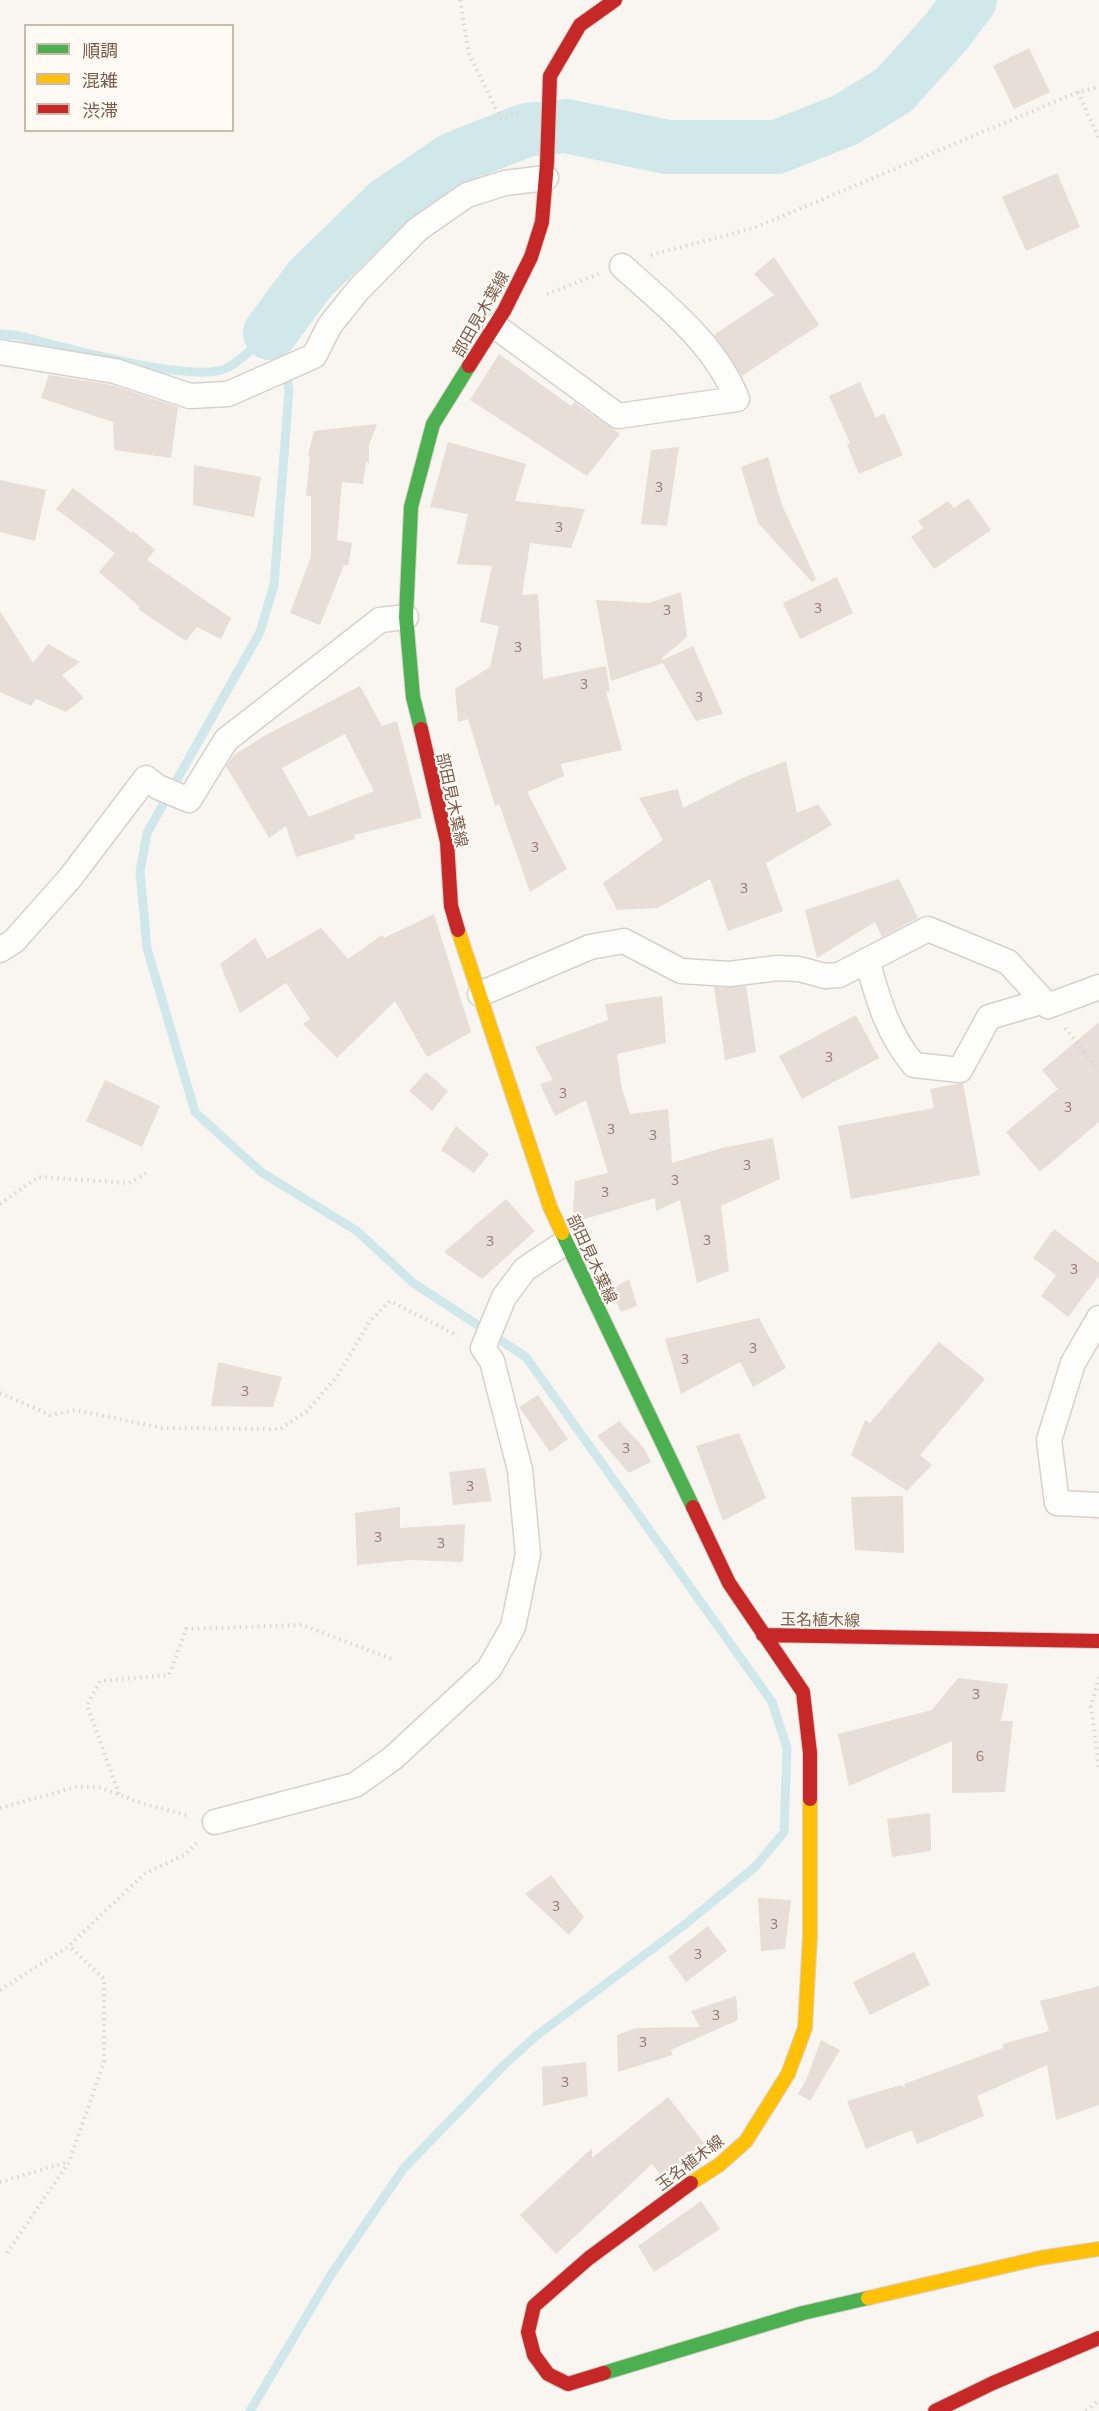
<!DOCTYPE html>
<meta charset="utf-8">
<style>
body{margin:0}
#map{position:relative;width:1099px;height:2411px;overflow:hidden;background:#f9f5f0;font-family:Commissioner,"Noto Sans JP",sans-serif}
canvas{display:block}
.legend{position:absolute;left:24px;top:24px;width:210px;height:108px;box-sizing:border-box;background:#fffaf3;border:2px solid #cabbb1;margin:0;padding:8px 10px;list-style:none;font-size:18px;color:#7a5c4d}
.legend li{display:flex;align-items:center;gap:12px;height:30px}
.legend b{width:30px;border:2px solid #cabbb1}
</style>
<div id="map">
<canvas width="1099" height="2411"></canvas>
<ul class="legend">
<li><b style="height:8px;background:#4caf50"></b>順調</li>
<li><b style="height:8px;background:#ffc107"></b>混雑</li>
<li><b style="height:8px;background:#c62828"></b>渋滞</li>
</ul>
</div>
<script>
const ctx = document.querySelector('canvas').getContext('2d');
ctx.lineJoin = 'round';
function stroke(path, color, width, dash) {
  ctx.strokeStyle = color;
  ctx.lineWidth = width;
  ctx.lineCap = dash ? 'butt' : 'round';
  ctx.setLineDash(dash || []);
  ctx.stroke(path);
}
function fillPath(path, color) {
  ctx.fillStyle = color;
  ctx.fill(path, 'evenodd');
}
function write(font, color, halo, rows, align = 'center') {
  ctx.font = font + ' Commissioner,"Noto Sans JP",sans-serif';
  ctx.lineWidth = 4.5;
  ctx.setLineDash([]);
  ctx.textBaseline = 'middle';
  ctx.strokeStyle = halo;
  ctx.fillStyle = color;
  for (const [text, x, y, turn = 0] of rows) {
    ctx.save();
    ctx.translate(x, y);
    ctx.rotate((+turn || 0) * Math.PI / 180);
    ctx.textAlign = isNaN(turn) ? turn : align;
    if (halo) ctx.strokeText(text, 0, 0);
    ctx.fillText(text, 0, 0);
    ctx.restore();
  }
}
stroke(new Path2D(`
 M 0,334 L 15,335 C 57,345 192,385 227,368 C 241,361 258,343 270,333 L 281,349 L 289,390 L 274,585 L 260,632 L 147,833 L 140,872 L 147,948 L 195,1112 L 261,1172 L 357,1231 L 412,1282 L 526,1357 L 772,1702 L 787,1748 L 784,1832 L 756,1866 L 683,1926 L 536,2036 L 504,2065 L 404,2168 L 332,2273 L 250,2411`), '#d0e8ea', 9);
stroke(new Path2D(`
 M 270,333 L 310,279 L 387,204 L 453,159 L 526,130 L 566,126 L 667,147 L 777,147 L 845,120 L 894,90 L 947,31 L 970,0`), '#d0e8ea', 54);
fillPath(new Path2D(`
 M 1029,48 L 1050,92 L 1014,109 L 993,66 Z
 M 1057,173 L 1080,227 L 1026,251 L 1002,197 Z
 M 774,257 L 819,325 L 742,376 L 714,335 L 774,295 L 754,274 Z
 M 499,354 L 571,406 L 574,402 L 620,434 L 587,476 L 470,400 Z
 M 49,375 L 112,385 L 178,407 L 171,458 L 114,450 L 113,422 L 41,398 Z
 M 860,382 L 876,418 L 884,413 L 903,455 L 859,474 L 847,445 L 850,443 L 829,396 Z
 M 377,424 L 369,445 L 369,463 L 366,462 L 363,484 L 342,482 L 337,540 L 352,543 L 348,565 L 344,565 L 320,625 L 290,613 L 311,557 L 311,496 L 306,496 L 310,456 L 308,455 L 314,431 Z
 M 448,442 L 526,464 L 515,501 L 585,509 L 571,548 L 530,543 L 522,595 L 538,594 L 543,679 L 606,666 L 610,691 L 606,692 L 622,750 L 561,764 L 564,776 L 527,792 L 567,869 L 530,892 L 499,804 L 495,806 L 468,719 L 458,722 L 455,689 L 490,667 L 499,626 L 480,622 L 492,566 L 457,564 L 468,514 L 430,507 Z
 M 679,447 L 667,526 L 641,524 L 651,450 Z
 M 768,457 L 782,505 L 816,579 L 812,582 L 758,523 L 741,467 Z
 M 194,465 L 261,477 L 254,517 L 193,505 Z
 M 0,480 L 46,490 L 35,541 L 0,532 Z
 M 73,488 L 132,533 L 133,531 L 155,550 L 147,560 L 231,618 L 221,639 L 197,627 L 186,641 L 138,609 L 140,607 L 99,572 L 115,553 L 56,509 Z
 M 968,498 L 991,530 L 934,569 L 911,537 L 924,528 L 918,521 L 948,501 L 954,508 Z
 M 837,577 L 853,613 L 800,639 L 783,603 Z
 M 681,592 L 687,637 L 662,658 L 663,660 L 693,646 L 723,714 L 696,721 L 663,663 L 611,681 L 596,600 L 649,603 Z
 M 0,611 L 33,663 L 48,644 L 80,662 L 62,675 L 84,698 L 66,712 L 36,699 L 31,706 L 0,692 Z
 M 360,686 L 382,726 L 397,721 L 422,818 L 354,835 L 355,839 L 296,857 L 286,826 L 269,838 L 226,766 L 234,755 L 264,736 ZM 345,734 L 374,791 L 309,817 L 282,768 Z
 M 786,761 L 797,813 L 818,804 L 832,825 L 766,863 L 783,911 L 728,931 L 710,879 L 657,908 L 617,910 L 603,883 L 663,840 L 639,798 L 678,789 L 683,808 L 745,777 Z
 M 899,879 L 918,918 L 882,937 L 875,922 L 817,958 L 805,910 Z
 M 434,914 L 471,1032 L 427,1057 L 395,1001 L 337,1058 L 303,1024 L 310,1019 L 286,983 L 240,1013 L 220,964 L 255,938 L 267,959 L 321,928 L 348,959 L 382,935 L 384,938 Z
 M 746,986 L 756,1052 L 725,1060 L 714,987 Z
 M 662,996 L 666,1043 L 617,1054 L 622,1089 L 630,1114 L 668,1109 L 672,1163 L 722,1148 L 773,1138 L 780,1179 L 721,1206 L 729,1271 L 697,1283 L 680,1200 L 656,1211 L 655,1198 L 578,1221 L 573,1211 L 575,1181 L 608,1173 L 586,1100 L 555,1116 L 540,1084 L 553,1080 L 535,1047 L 608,1020 L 605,1004 Z
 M 856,1015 L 879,1058 L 802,1099 L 779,1056 Z
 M 1099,1022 L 1099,1122 L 1040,1172 L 1006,1132 L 1058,1089 L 1042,1070 Z
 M 426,1072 L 448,1091 L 432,1111 L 409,1091 Z
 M 105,1080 L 160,1106 L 142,1147 L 86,1121 Z
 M 963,1083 L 980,1175 L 851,1199 L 838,1126 L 934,1108 L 930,1089 Z
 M 456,1126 L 489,1154 L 474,1173 L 441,1150 Z
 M 506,1199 L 535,1231 L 482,1279 L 444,1252 Z
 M 1054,1229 L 1099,1263 L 1099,1276 L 1068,1317 L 1041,1296 L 1056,1275 L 1033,1258 Z
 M 629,1279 L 637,1306 L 621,1312 L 610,1290 Z
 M 759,1318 L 786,1368 L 753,1387 L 740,1362 L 681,1394 L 665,1339 Z
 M 939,1342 L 985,1379 L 920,1455 L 932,1465 L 907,1491 L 851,1455 L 865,1420 L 870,1423 Z
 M 218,1362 L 282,1377 L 273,1407 L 211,1406 Z
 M 538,1395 L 568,1439 L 550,1452 L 519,1407 Z
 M 619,1421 L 644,1448 L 651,1462 L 629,1473 L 597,1436 Z
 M 739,1433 L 766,1498 L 723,1521 L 696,1446 Z
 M 485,1468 L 492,1501 L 453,1505 L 449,1472 Z
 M 903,1496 L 904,1553 L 855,1550 L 851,1497 Z
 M 400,1507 L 400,1528 L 465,1524 L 463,1562 L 410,1560 L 357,1565 L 355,1513 Z
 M 958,1678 L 1008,1684 L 1001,1721 L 1013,1721 L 1005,1792 L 952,1793 L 952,1741 L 849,1786 L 838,1734 L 932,1710 Z
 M 930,1813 L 931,1851 L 892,1857 L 887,1819 Z
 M 551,1875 L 584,1917 L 569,1935 L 525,1894 Z
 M 758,1898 L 791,1900 L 785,1949 L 761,1951 Z
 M 708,1926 L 727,1951 L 686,1982 L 668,1957 Z
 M 914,1952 L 930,1985 L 870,2015 L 853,1982 Z
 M 1099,1986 L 1099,2105 L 1056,2120 L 1047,2065 L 977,2096 L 984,2116 L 917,2144 L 912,2130 L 866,2149 L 847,2101 L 901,2085 L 906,2088 L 904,2084 L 1003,2048 L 1003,2044 L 1049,2031 L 1040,2001 Z
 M 736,1996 L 738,2020 L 671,2050 L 672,2055 L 618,2072 L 617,2035 L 636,2028 L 700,2027 L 691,2011 Z
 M 821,2040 L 840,2050 L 810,2101 L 798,2094 L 806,2080 Z
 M 586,2062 L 588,2096 L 543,2106 L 542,2067 Z
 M 668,2097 L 704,2143 L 662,2176 L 652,2164 L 556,2254 L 520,2215 L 592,2148 L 592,2158 Z
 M 701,2201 L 720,2229 L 654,2272 L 638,2246 Z`), '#e6ded7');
const street = new Path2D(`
 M 495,326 L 618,416 L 737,399 C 715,343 665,305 622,266
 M 0,352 L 115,371 L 190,396 L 228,394 L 314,356 L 330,325 L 359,289 L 418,229 L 467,195 L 505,183 L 546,178
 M 0,950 L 14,941 L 70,878 L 146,778 L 158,787 L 189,800 L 226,740 L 380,620 L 406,617
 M 867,960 C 878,999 887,1033 914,1065 L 960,1070 L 989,1017 L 1044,1001
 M 480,994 L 590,947 L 624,941 L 681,971 L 729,974 L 778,968 L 799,969 L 825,976 L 839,975 L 928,929 L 1008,962 L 1048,1006 L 1099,987
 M 1099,1318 L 1073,1363 L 1049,1440 L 1057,1503 L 1099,1505
 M 215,1822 L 355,1785 L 393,1758 L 489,1669 L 513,1627 L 528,1554 L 520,1470 L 492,1361 L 483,1348 L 504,1297 L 525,1269 L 566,1242`);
const fast = new Path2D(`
 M 421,729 L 413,697 L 406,617 L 411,507 L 433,424 L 469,366
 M 562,1233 L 693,1507
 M 604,2373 L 803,2313 L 868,2298`);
const slow = new Path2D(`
 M 458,930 L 550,1207 L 562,1233
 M 691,2183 L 719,2165 L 746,2141 L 788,2074 L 805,2028 L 810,1936 L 810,1799
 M 868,2298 L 1040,2258 L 1099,2249`);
const jam = new Path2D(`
 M 469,366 L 504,311 L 531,257 L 542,222 L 547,163 L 550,76 L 580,25 L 615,0
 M 421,729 L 447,842 L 451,906 L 458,930
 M 693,1507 L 729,1583 L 803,1692 L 810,1753 L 810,1799
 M 763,1635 L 1099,1641
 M 604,2373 L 568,2384 L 548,2374 L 534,2355 L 528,2332 L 534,2306 L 589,2258 L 691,2183
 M 935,2411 L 993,2383 L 1099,2338`);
stroke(street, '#d7d1cb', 27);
stroke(fast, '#d9d2cb', 16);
stroke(slow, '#d9d2cb', 16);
stroke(jam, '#d9d2cb', 16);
stroke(new Path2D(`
 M 460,0 L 469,54 L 501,119 L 519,113
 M 1078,92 L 1099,139
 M 651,255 L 754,228 L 1078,92 L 1099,87
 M 547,294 L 599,274
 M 1065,1028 L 1099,1071
 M 0,1204 L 38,1177 L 129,1183 L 150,1171
 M 0,1393 L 50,1415 L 76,1410 L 162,1428 L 280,1429 L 307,1411 L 338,1375 L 370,1321 L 390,1301 L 458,1336
 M 1099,1677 L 1091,1706 L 1099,1767
 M 119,1794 L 87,1705 L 100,1681 L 169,1675 L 186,1629 L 302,1625 L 392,1659
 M 0,1808 L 76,1787 L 99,1787 L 141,1803 L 190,1816
 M 0,1990 L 69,1946 L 144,1874 L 186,1854 L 198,1841
 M 0,2182 L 68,2162
 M 7,2253 L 69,2162 L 104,2062 L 104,1979 L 69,1946
 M 1086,2411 L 1099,2400`), '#dcd5d0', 4, [1.5, 4.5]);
stroke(street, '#fefefd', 24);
stroke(fast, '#4caf50', 14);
stroke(slow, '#ffc107', 14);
stroke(jam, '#c62828', 14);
write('14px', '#977e72', null, [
 ["3",659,487],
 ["3",559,527],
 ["3",818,608],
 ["3",667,610],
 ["3",518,647],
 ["3",584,684],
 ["3",699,697],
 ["3",535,847],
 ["3",744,888],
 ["3",829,1057],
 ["3",563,1093],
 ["3",1068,1107],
 ["3",611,1129],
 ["3",653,1135],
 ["3",747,1165],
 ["3",675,1180],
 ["3",605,1192],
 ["3",707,1240],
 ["3",490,1241],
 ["3",1074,1269],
 ["3",753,1348],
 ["3",685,1359],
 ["3",245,1391],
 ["3",626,1448],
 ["3",470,1486],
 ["3",378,1537],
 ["3",441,1543],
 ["3",976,1694],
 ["6",980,1756],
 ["3",556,1906],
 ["3",774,1924],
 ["3",698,1954],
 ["3",716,2015],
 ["3",643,2042],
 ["3",565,2082]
]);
write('16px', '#7a5c4d', '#fffaf3', [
 ["部田見木葉線",481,314,-60],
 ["部田見木葉線",452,800,78],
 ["部田見木葉線",592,1259,65],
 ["玉名植木線",820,1620,1],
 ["玉名植木線",690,2163,-37]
]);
</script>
